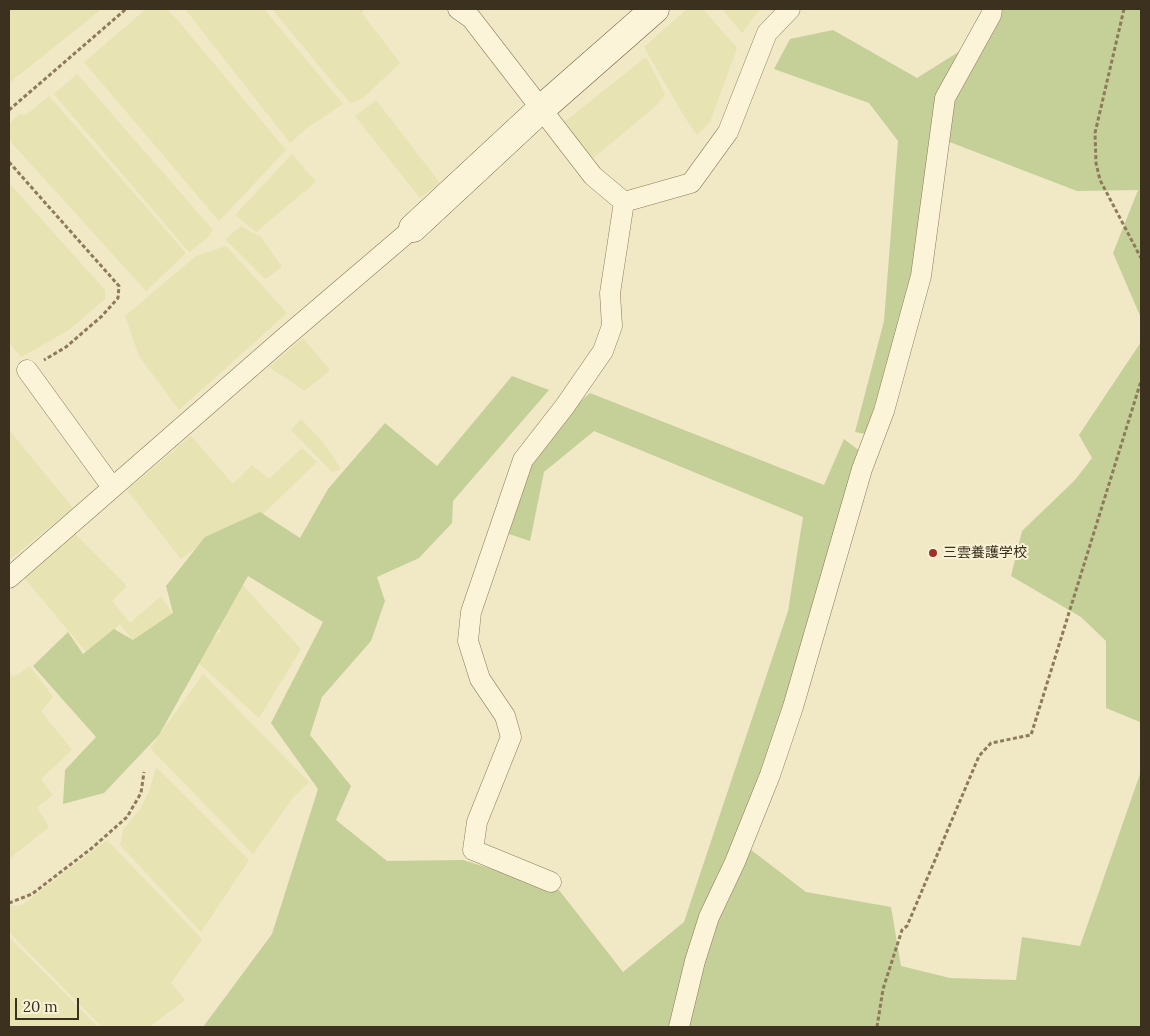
<!DOCTYPE html>
<meta charset="utf-8">
<style>
body{margin:0}
#map{position:relative;width:1150px;height:1036px;overflow:hidden;background:#f1e8c5;font-family:Lora,serif}
canvas{display:block}
.frame{position:absolute;inset:0;border:10px solid #3c301e;pointer-events:none}
.scale{position:absolute;left:15px;top:998px;width:64px;height:22px;box-sizing:border-box;border:2px solid #3c301e;border-top:0;padding-left:6px;font-size:15px;line-height:18px;white-space:nowrap;color:#3c301e;-webkit-text-stroke:4px #f8f1d5;paint-order:stroke}
</style>
<div id="map">
<canvas width="1150" height="1036"></canvas>
<div class="frame"></div>
<div class="scale">20 m</div>
</div>
<script>
const ctx = document.querySelector('canvas').getContext('2d');
ctx.lineJoin = 'round';
function fillPath(path, color) {
  ctx.fillStyle = color;
  ctx.fill(path, 'evenodd');
}
function stroke(path, color, width, dash) {
  ctx.strokeStyle = color;
  ctx.lineWidth = width;
  ctx.lineCap = dash ? 'butt' : 'round';
  ctx.setLineDash(dash || []);
  ctx.stroke(path);
}
function write(font, color, halo, rows, align = 'center') {
  ctx.font = font + ' Lora,"Noto Sans JP",serif';
  ctx.lineWidth = 4;
  ctx.setLineDash([]);
  ctx.textBaseline = 'middle';
  ctx.strokeStyle = halo;
  ctx.fillStyle = color;
  for (const [text, x, y, turn = 0] of rows) {
    ctx.save();
    ctx.translate(x, y);
    ctx.rotate((+turn || 0) * Math.PI / 180);
    ctx.textAlign = isNaN(turn) ? turn : align;
    if (halo) ctx.strokeText(text, 0, 0);
    ctx.fillText(text, 0, 0);
    ctx.restore();
  }
}
fillPath(new Path2D(`
 M 9,9 L 102,9 L 9,83 Z
 M 146,9 L 167,9 L 180,23 L 286,150 L 219,221 L 84,62 Z
 M 185,9 L 264,9 L 343,104 L 307,128 L 290,143 Z
 M 272,9 L 365,9 L 362,13 L 400,63 L 362,99 L 350,103 Z
 M 687,9 L 703,9 L 737,48 L 710,122 L 697,135 L 685,118 L 644,47 Z
 M 722,9 L 760,9 L 742,33 Z
 M 646,57 L 665,94 L 657,105 L 591,160 L 564,122 Z
 M 77,74 L 213,230 L 206,239 L 189,252 L 54,94 Z
 M 49,96 L 186,253 L 146,291 L 9,140 L 9,124 L 19,114 L 26,115 Z
 M 376,100 L 440,183 L 420,198 L 355,116 Z
 M 292,154 L 316,182 L 256,232 L 235,215 Z
 M 9,183 L 105,290 L 105,299 L 69,330 L 21,357 L 9,342 Z
 M 241,226 L 261,237 L 282,267 L 265,279 L 225,239 Z
 M 226,246 L 287,313 L 179,410 L 139,356 L 125,316 L 196,256 Z
 M 303,338 L 330,370 L 305,391 L 269,367 Z
 M 301,419 L 323,442 L 341,469 L 332,472 L 291,430 Z
 M 9,430 L 73,508 L 9,560 Z
 M 191,436 L 233,484 L 252,465 L 269,479 L 302,448 L 317,462 L 260,517 L 206,540 L 181,559 L 127,490 Z
 M 75,534 L 127,586 L 112,601 L 130,623 L 161,596 L 174,616 L 134,642 L 120,624 L 88,654 L 24,578 Z
 M 238,580 L 301,649 L 259,718 L 193,658 L 221,631 L 203,613 Z
 M 30,666 L 53,697 L 41,711 L 72,750 L 41,779 L 53,795 L 37,807 L 49,827 L 9,859 L 9,671 L 14,677 Z
 M 203,674 L 309,782 L 292,799 L 253,854 L 150,748 Z
 M 156,767 L 249,860 L 201,932 L 120,845 L 123,830 L 140,809 L 150,789 Z
 M 107,840 L 202,939 L 171,983 L 185,1000 L 149,1027 L 102,1027 L 9,932 L 9,906 L 22,905 Z
 M 9,937 L 98,1027 L 9,1027 Z`), '#e7e3b2');
fillPath(new Path2D(`
 M 997,9 L 1141,9 L 1141,318 L 1113,253 L 1138,190 L 1077,191 L 947,141 L 909,307 L 865,434 L 855,432 L 884,321 L 898,141 L 869,103 L 774,69 L 790,39 L 833,30 L 917,78 L 995,29 Z
 M 1141,342 L 1141,1027 L 203,1027 L 272,934 L 318,789 L 271,723 L 323,622 L 248,576 L 159,735 L 104,793 L 63,804 L 65,770 L 96,737 L 33,666 L 68,632 L 83,654 L 114,629 L 133,640 L 173,613 L 166,586 L 205,537 L 260,512 L 300,538 L 328,489 L 385,423 L 437,466 L 512,376 L 549,390 L 453,501 L 452,523 L 419,558 L 377,577 L 385,601 L 371,641 L 322,697 L 310,735 L 351,786 L 336,820 L 387,861 L 463,860 L 559,890 L 623,972 L 684,922 L 788,611 L 803,517 L 594,431 L 544,472 L 530,541 L 503,532 L 516,457 L 590,393 L 824,485 L 844,439 L 861,452 L 742,843 L 806,892 L 891,907 L 901,966 L 950,978 L 1016,980 L 1022,937 L 1080,946 L 1140,774 L 1140,722 L 1106,708 L 1106,641 L 1081,617 L 1011,576 L 1022,531 L 1075,480 L 1092,458 L 1079,435 Z`), '#c4d098');
const street = new Path2D(`
 M 458,9 L 471,18 L 593,176 L 624,202
 M 624,202 L 691,183 L 728,132 L 767,33 L 790,9
 M 27,370 L 112,487
 M 9,578 L 283,339 L 413,228
 M 551,882 L 473,850 L 477,822 L 511,737 L 505,716 L 480,679 L 468,641 L 471,612 L 523,460 L 565,406 L 603,351 L 612,326 L 610,293 L 624,202
 M 679,1027 L 695,961 L 709,917 L 735,862 L 770,775 L 793,707 L 862,469 L 884,411 L 921,276 L 945,98 L 991,15 L 992,9`);
const secondary = new Path2D(`
 M 413,228 L 540,110 L 655,9`);
stroke(street, '#8d7a5a', 21);
stroke(secondary, '#6f5a3d', 29);
stroke(new Path2D(`
 M 1124,9 L 1095,133 L 1096,163 L 1100,180 L 1141,258
 M 9,110 L 126,9
 M 9,162 L 119,286 L 118,298 L 102,316 L 66,347 L 44,360
 M 9,903 L 32,894 L 92,848 L 127,817 L 141,793 L 144,772
 M 877,1027 L 883,989 L 902,930 L 907,926 L 979,756 L 991,743 L 1031,735 L 1141,381`), '#8d7a5a', 3, [4, 2.5]);
stroke(street, '#fbf4d9', 20);
stroke(secondary, '#fbf4d9', 28);
for (const [x, y, r, color] of [
 [933,553,5,"#a03026"]
]) {
  const dot = new Path2D();
  dot.arc(x, y, r, 0, 2 * Math.PI);
  ctx.fillStyle = color;
  ctx.fill(dot);
  stroke(dot, '#f8f1d5', 2);
}
write('14px', '#3c301e', '#f8f1d5', [
 ["三雲養護学校",943,553]
], 'left');
</script>
